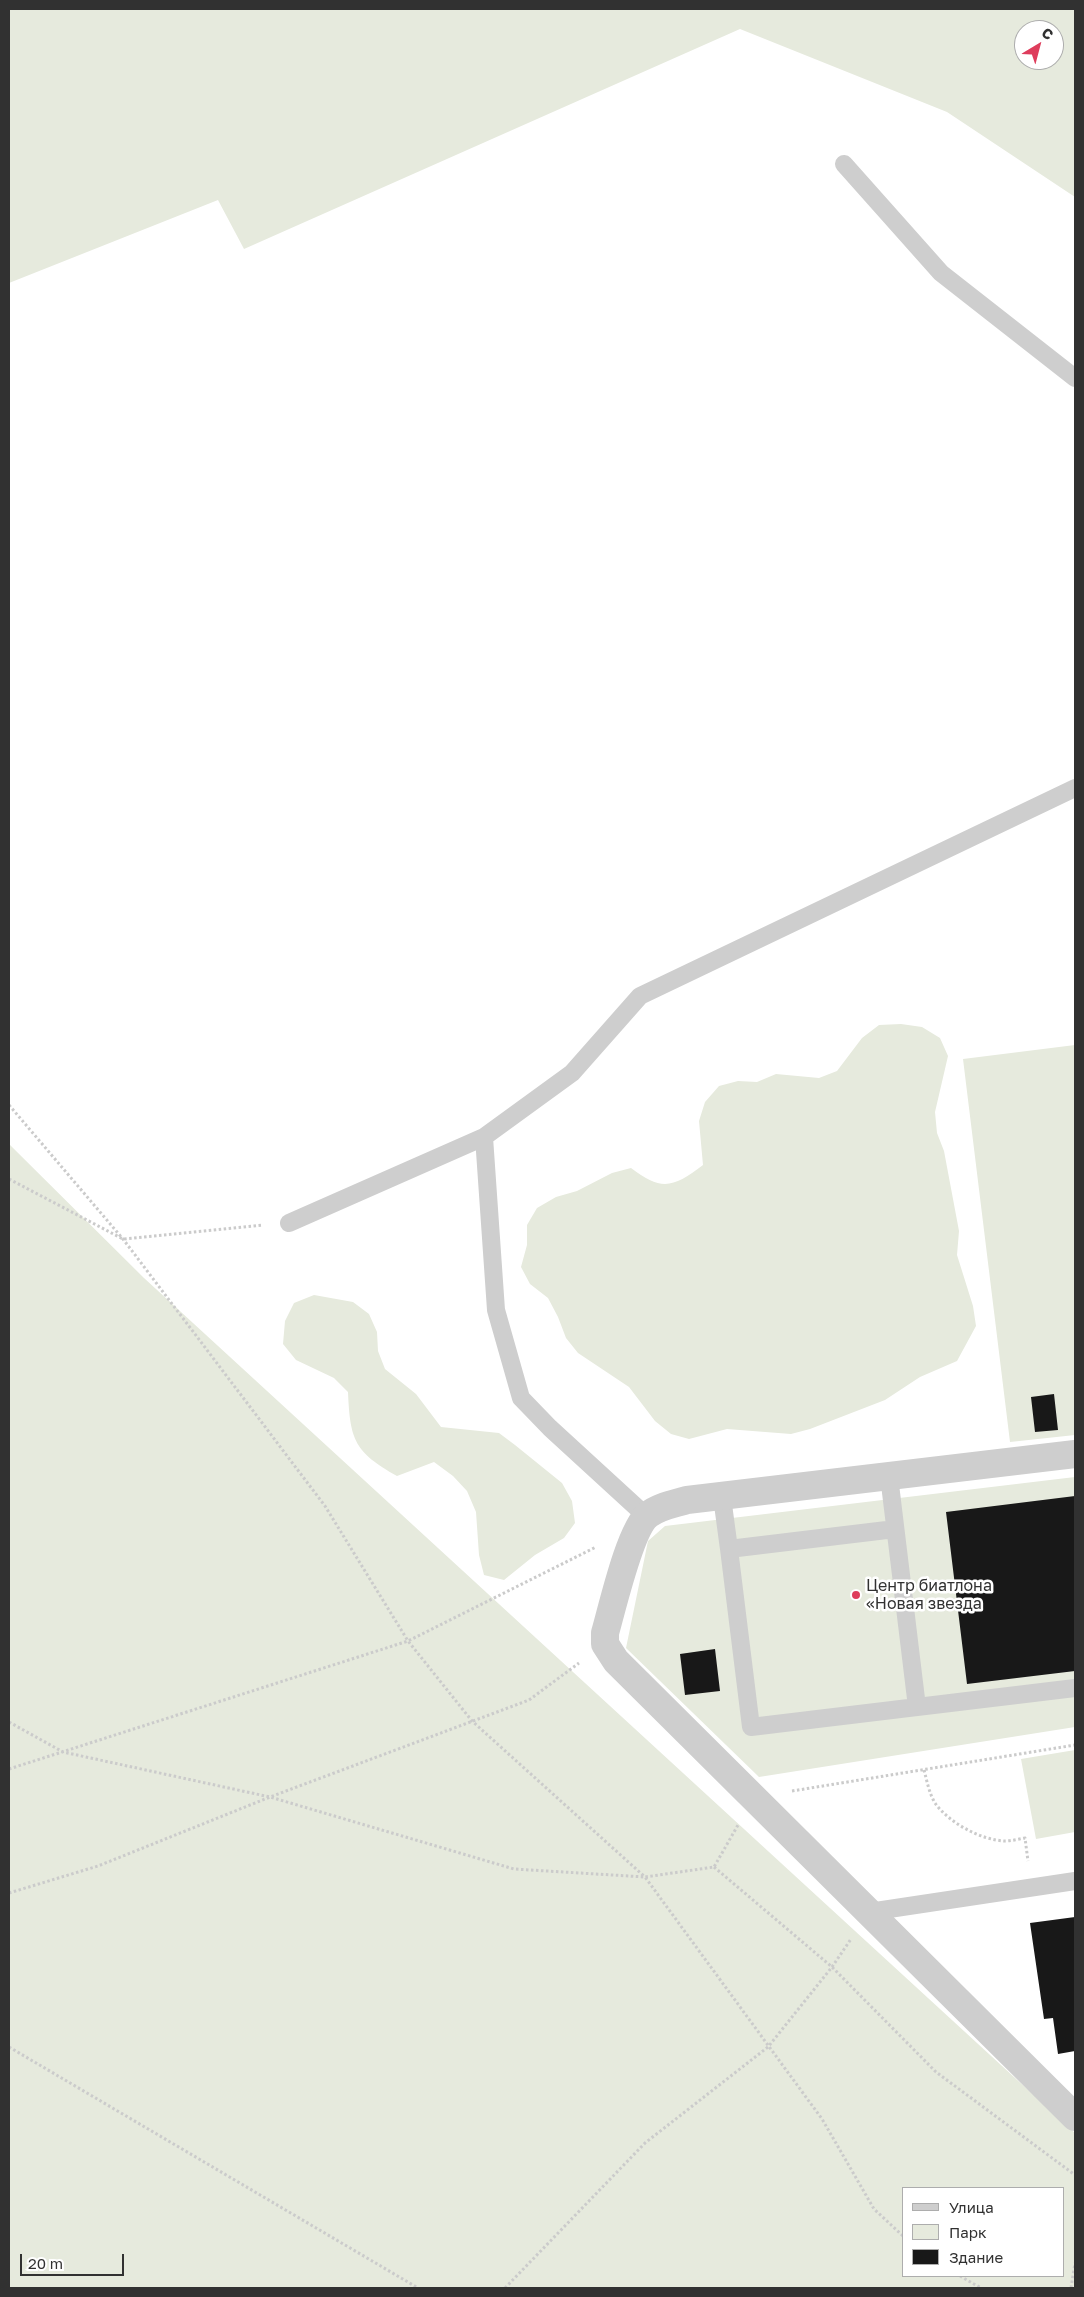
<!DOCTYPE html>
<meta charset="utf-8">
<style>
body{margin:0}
#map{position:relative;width:1084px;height:2297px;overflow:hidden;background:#fff;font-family:"Golos Text",sans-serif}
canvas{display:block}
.frame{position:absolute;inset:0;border:10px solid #313131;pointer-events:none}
.legend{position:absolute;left:902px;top:2187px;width:162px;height:90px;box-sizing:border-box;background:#fff;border:1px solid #adadad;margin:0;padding:6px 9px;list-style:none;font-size:15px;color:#313131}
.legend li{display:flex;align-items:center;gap:10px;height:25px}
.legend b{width:25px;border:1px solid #adadad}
.north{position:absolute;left:1014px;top:20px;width:50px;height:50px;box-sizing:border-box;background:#fff;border:1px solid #adadad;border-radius:50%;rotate:37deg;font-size:14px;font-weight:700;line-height:20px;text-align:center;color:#313131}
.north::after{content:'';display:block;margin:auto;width:18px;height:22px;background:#de3d5c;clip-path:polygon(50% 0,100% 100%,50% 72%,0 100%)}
.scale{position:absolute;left:20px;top:2254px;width:104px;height:22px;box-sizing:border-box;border:2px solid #313131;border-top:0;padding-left:6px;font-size:15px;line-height:18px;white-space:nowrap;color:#313131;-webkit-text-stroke:4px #fff;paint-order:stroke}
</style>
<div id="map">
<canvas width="1084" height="2297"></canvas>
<div class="frame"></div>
<ul class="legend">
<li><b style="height:6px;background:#cecece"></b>Улица</li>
<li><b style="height:14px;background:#e6eadd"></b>Парк</li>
<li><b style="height:14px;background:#181818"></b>Здание</li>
</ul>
<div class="north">С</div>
<div class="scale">20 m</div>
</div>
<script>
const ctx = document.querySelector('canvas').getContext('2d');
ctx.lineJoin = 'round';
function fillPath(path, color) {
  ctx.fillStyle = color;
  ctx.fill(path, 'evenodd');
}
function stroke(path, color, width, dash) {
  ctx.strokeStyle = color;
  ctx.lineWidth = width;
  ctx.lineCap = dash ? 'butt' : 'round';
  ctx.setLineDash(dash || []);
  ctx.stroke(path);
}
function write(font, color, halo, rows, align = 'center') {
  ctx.font = font + ' "Golos Text",sans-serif';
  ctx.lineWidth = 5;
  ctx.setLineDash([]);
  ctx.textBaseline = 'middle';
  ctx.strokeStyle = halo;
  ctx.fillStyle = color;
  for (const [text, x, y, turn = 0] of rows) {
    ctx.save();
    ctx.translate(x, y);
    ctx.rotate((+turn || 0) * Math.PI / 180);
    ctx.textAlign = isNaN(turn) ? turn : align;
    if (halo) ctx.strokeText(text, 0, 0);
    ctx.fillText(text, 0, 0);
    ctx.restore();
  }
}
fillPath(new Path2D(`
 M 9,9 L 1075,9 L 1075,197 L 947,112 L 740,29 L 244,249 L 218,200 L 9,283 ZM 1024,30 L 1054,30 L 1054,60 L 1024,60 Z
 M 901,1024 L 922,1027 L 940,1038 L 948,1056 L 935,1112 L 937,1133 L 944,1151 L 959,1231 L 957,1255 L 973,1306 L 976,1326 L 957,1361 L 920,1377 L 885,1400 L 810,1429 L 791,1434 L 727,1429 L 689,1439 L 671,1434 L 655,1421 L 629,1387 L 578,1353 L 566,1338 L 558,1317 L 548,1298 L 530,1284 L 521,1267 L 527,1245 L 527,1225 L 537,1208 L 556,1197 L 577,1191 L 612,1173 L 631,1168 C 662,1192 674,1187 703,1165 L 699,1121 L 705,1102 L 719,1086 L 738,1081 L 757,1082 L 776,1074 L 819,1078 L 837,1071 L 862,1038 L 879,1025 Z
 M 1075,1045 L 1075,1435 L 1010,1442 L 963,1059 Z
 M 9,1144 L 144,1278 L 1075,2133 L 1075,2288 L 9,2288 ZM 903,2188 L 1063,2188 L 1063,2276 L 903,2276 Z
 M 314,1295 L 353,1302 L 369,1314 L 377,1332 L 378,1351 L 385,1369 L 416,1394 L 441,1427 L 499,1433 L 515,1445 L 562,1483 L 572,1501 L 575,1523 L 564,1538 L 535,1555 L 504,1580 L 484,1575 L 479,1555 L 476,1512 L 467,1491 L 453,1476 L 434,1462 L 397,1476 C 355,1452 350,1441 348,1392 L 334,1378 L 296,1360 L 283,1344 L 285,1321 L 294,1303 Z
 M 1075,1477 L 1075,1727 L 759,1777 L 626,1648 L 648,1541 L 665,1526 Z
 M 1075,1750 L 1075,1832 L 1036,1839 L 1021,1759 Z`), '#e6eadd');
fillPath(new Path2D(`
 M 1054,1394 L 1058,1430 L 1035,1432 L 1031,1397 Z
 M 1075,1496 L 1075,1671 L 967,1684 L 946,1512 Z
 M 715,1649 L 720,1691 L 685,1695 L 680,1654 Z
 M 1075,1917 L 1075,2051 L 1058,2054 L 1053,2018 L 1044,2019 L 1030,1923 Z`), '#181818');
stroke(new Path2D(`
 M 9,1105 L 123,1239 L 325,1506 L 408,1641 L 472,1721 L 645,1877 L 714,1867 L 738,1825
 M 9,1179 L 123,1239 L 263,1225
 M 9,1722 L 63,1752 L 270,1797 L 514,1869 L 645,1877 L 822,2119 L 874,2209 L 903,2236
 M 9,1769 L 408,1641 L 596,1547
 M 924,1770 C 927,1781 929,1793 935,1803 C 949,1823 981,1840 1005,1841 C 1012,1841 1019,1839 1025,1838 L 1028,1861
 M 792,1791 L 1075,1745
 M 714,1867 L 832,1967 L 936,2072 L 1075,2175
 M 9,1893 L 98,1866 L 270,1797 L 529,1700 L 579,1663
 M 9,2047 L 418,2288
 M 960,2276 L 981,2288
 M 505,2288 L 645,2143 L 768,2047 L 832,1967 L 851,1939
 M 1071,2288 L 1075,2263`), '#cbcbcb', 3, [2.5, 2.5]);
stroke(new Path2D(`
 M 844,164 L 941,273 L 1075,378
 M 484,1137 L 496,1310 L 521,1398 L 550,1428 L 646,1516
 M 289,1223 L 484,1137 L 572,1073 L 640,996 L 1075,788
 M 889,1476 L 917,1707 L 1075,1688
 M 722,1497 L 729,1549
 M 895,1529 L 729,1549 L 751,1727 L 917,1707
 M 869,1912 L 1075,1881`), '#cecece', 18);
stroke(new Path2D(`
 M 1075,1454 L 687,1500 C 674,1504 659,1506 648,1515 C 630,1529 612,1609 605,1633 L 605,1644 L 616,1661 L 1075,2117`), '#cecece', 28);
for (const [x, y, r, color] of [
 [856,1595,5,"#de3d5c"]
]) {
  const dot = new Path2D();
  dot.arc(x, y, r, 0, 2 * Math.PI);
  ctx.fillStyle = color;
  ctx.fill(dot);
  stroke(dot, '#fff', 2);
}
write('16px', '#313131', '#fff', [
 ["Центр биатлона",866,1586],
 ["«Новая звезда",866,1604]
], 'left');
</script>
